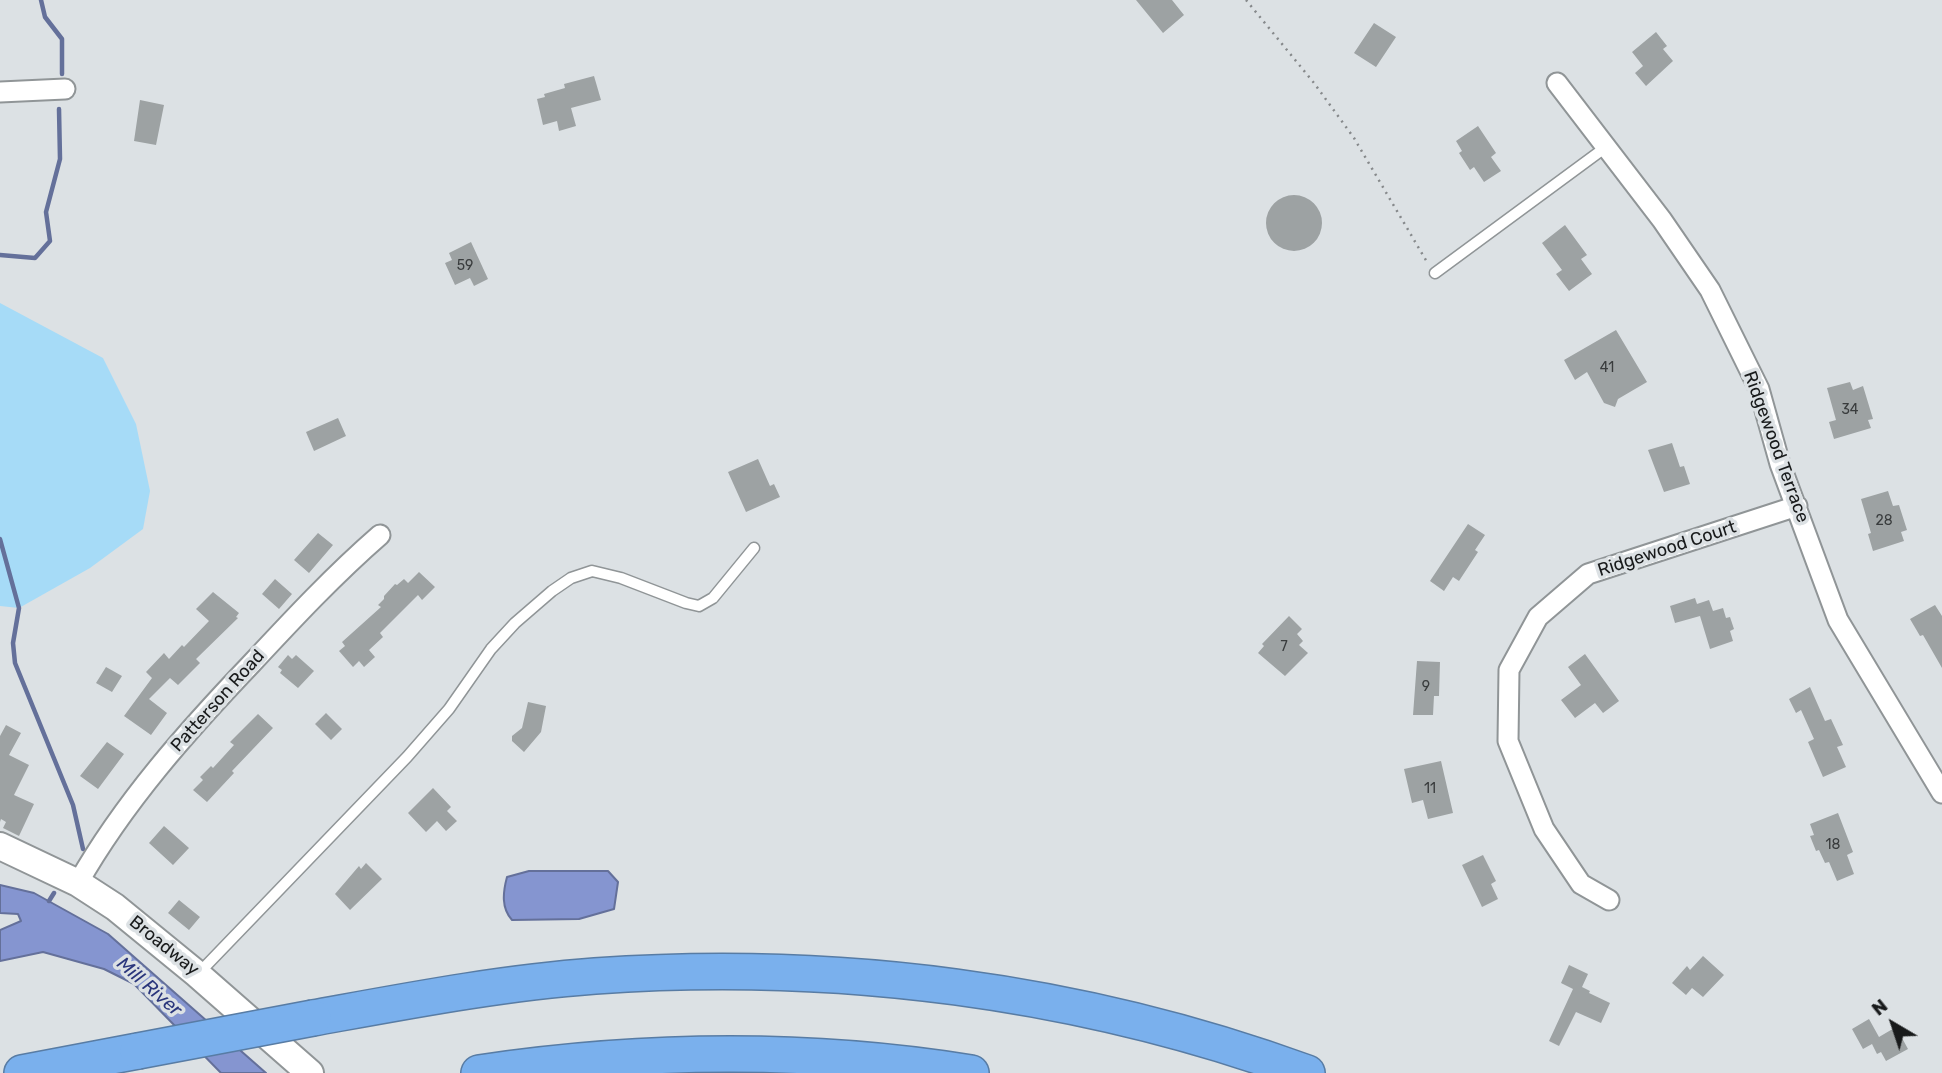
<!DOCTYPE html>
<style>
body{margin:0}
#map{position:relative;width:1942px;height:1073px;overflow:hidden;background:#dce1e4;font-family:Rubik,sans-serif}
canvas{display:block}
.north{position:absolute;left:1858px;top:989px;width:70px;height:70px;-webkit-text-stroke:5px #dce1e4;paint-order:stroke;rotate:321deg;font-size:19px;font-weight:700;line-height:28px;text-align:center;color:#181a1b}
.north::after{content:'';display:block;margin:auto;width:24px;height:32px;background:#181a1b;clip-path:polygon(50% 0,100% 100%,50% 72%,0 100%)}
</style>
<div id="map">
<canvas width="1942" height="1073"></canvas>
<div class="north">N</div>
</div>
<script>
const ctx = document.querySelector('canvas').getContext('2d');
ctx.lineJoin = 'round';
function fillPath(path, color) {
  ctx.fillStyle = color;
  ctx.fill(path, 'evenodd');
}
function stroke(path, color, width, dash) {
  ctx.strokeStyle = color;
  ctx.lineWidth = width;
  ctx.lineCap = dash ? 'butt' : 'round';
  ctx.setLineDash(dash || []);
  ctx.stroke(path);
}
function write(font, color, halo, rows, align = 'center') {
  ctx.font = font + ' Rubik,sans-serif';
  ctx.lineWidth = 7;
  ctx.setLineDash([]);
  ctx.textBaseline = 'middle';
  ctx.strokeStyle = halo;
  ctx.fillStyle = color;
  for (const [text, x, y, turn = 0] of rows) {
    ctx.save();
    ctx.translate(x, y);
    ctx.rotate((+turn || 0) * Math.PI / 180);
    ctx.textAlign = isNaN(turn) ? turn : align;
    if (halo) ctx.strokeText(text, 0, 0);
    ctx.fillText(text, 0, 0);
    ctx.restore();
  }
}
fillPath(new Path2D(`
 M 0,303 L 103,358 L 136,424 L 150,491 L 143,529 L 90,568 L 19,608 L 0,606 Z`), '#a6dbf7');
const water = new Path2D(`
 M 529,871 L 608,871 L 618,882 L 614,909 L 579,919 L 512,920 C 501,908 503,892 507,877 Z
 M 0,885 L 34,893 L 108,934 L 266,1073 L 221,1073 L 134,984 L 104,969 L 43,952 L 0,961 L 0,930 L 21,921 L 18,914 L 0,913 Z`);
fillPath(water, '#8595d0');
stroke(water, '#64709a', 2);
stroke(new Path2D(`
 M 41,0 L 45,17 L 62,39 L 62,74
 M 0,255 L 35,258 L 50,241 L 46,212 L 60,159 L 59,109
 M 0,539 L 19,608 L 13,643 L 15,663 L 73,805 L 83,849
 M 49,901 L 54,893`), '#64709a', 4.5);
fillPath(new Path2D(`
 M 1136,0 L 1172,0 L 1184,15 L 1163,33 Z
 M 1374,23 L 1396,37 L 1376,67 L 1354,53 Z
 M 1656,32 L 1667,46 L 1663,49 L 1673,61 L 1646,86 L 1635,73 L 1643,66 L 1632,52 Z
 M 594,76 L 601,100 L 571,108 L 576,126 L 559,131 L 557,121 L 543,125 L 537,99 L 545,97 L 544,94 L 565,88 L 564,84 Z
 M 140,100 L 164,105 L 156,145 L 134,141 Z
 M 1478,126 L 1496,153 L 1491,157 L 1501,171 L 1484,182 L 1474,167 L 1470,170 L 1459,153 L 1462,151 L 1456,141 Z
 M1266 223a28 28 0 1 1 56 0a28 28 0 1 1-56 0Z
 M 1565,225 L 1587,255 L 1581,259 L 1592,274 L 1569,291 L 1556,274 L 1562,270 L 1542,243 Z
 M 471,242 L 488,279 L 474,286 L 470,278 L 455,285 L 445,263 L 452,260 L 449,253 Z
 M 1616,330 L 1647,382 L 1618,399 L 1615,407 L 1604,403 L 1587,372 L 1575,380 L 1564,360 Z
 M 1850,382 L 1853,390 L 1863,386 L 1873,419 L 1868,420 L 1871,428 L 1834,439 L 1829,422 L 1836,420 L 1827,388 Z
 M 338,418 L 346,436 L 314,451 L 306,432 Z
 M 1672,443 L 1680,467 L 1684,466 L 1690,484 L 1664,492 L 1648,450 Z
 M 758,459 L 770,486 L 774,484 L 780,497 L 746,512 L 728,472 Z
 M 1888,491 L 1893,506 L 1899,505 L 1907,530 L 1901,532 L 1904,541 L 1873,551 L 1868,534 L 1871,533 L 1861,499 Z
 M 1468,524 L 1485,535 L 1475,550 L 1478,552 L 1459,581 L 1453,577 L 1444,591 L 1430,581 Z
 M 318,533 L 333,545 L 309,573 L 294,560 Z
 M 419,572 L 435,587 L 422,600 L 418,595 L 380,633 L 383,637 L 369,650 L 375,657 L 364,667 L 359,661 L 353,667 L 339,651 L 345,646 L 342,642 L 381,607 L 378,605 L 384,599 L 384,596 L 395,584 L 397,585 L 404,579 L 408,583 Z
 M 275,579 L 292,594 L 279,609 L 262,594 Z
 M 213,592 L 239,613 L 236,617 L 238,618 L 196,659 L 200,663 L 178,685 L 170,678 L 149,699 L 167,713 L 151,735 L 124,716 L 152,678 L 146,672 L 164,653 L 169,659 L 182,645 L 184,647 L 209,621 L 196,609 Z
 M 1695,598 L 1697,604 L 1709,600 L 1713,611 L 1723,608 L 1726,618 L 1730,617 L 1734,629 L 1730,631 L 1733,641 L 1710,649 L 1700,616 L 1675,623 L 1670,606 Z
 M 1935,605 L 1942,616 L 1942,668 L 1923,635 L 1920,636 L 1910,619 Z
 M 1289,616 L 1302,629 L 1297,634 L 1303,641 L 1299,645 L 1308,653 L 1285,676 L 1258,653 L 1264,646 L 1262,644 Z
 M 1585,654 L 1619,701 L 1603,713 L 1595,703 L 1575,718 L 1561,700 L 1581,685 L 1568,667 Z
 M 288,655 L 292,659 L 296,655 L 314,671 L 298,688 L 280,673 L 282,670 L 278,667 Z
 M 1417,661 L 1440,662 L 1439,696 L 1434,696 L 1433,715 L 1413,715 Z
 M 106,667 L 122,676 L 112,692 L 96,683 Z
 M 1810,687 L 1825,721 L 1831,719 L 1843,745 L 1837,747 L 1846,767 L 1823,777 L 1808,742 L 1814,739 L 1801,710 L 1796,713 L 1789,699 Z
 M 528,702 L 546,706 L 541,732 L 524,752 L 512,741 L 512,736 L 522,728 Z
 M 326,713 L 342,729 L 331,740 L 315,724 Z
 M 258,714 L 273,728 L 232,771 L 234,773 L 207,802 L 193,790 L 203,780 L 200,777 L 211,766 L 213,768 L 234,745 L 230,742 Z
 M 6,725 L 21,733 L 9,755 L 29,765 L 14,795 L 34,804 L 19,836 L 3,828 L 6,822 L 1,819 L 0,822 L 0,736 Z
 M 107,742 L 124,754 L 98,789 L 80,776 Z
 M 1441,761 L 1453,813 L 1428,819 L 1423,800 L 1412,803 L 1404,769 Z
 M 433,788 L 451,807 L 447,811 L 457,821 L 446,831 L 437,821 L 426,832 L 408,813 Z
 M 1838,813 L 1853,852 L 1847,855 L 1854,874 L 1837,881 L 1829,862 L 1825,863 L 1819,850 L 1816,851 L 1810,836 L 1814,835 L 1810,824 Z
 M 164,826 L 189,848 L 173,865 L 149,843 Z
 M 1483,855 L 1496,881 L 1491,884 L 1498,899 L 1482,907 L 1462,865 Z
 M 366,863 L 382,879 L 350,910 L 335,894 L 359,866 L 361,869 Z
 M 179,900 L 200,917 L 189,930 L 168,913 Z
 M 1703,956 L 1724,975 L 1703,997 L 1692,988 L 1686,995 L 1672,983 L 1687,966 L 1690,970 Z
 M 1569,965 L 1588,974 L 1582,987 L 1590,991 L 1589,993 L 1610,1003 L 1601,1023 L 1576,1012 L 1559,1046 L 1549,1041 L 1573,989 L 1561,983 Z
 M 1869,1019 L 1879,1037 L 1896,1027 L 1908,1049 L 1886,1061 L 1881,1052 L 1877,1054 L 1872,1044 L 1863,1049 L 1852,1029 Z`), '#9da2a3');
const lane = new Path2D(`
 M 1435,273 L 1606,147
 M 198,974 L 407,757 L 449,709 L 491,649 L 515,623 L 552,591 L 571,578 L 592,571 L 621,578 L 686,603 L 699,606 L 713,598 L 754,548`);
const street = new Path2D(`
 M 1557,83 L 1662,220 L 1710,290 L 1759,389 L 1780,464 L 1838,620 L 1942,793
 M 0,92 L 65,89
 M 78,883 C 124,802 188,730 252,663 C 293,619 334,575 380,535
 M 1609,900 L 1581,884 L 1544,829 L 1508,741 L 1509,670 L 1538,617 L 1588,574 L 1797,506`);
const secondary = new Path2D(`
 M 0,846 L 78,883 L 115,907 L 197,974 L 310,1073`);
const highway = new Path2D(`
 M 313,1018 C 407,1001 500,983 595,976 C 835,959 1080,990 1307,1073
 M 22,1073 L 138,1051
 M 479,1073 C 641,1049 809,1047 971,1073`);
stroke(lane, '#909597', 13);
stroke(street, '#909597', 23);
stroke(secondary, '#909597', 30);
stroke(highway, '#587ca4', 38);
stroke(new Path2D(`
 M 1246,0 L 1314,83 L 1354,138 L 1427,262`), '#86898b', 2.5, [2, 5]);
stroke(lane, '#fff', 10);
stroke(street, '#fff', 19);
stroke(secondary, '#fff', 26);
stroke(highway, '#7ab0ed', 35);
const highwayBridge = new Path2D(`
 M 138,1051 L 313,1018`);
stroke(highwayBridge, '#587ca4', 38, []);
stroke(highwayBridge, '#7ab0ed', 35);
write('14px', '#393c3d', null, [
 ["59",465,266],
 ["41",1607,368],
 ["34",1850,410],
 ["28",1884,521],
 ["7",1284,647],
 ["9",1426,687],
 ["11",1430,789],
 ["18",1833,845]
]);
write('18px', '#181a1b', '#dce1e4', [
 ["Ridgewood Terrace",1776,447,70],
 ["Ridgewood Court",1667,549,-18],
 ["Patterson Road",218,701,-48],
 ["Broadway",164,946,39]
]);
write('italic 19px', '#2a367c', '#dce1e4', [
 ["Mill River",149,987,41]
]);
</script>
